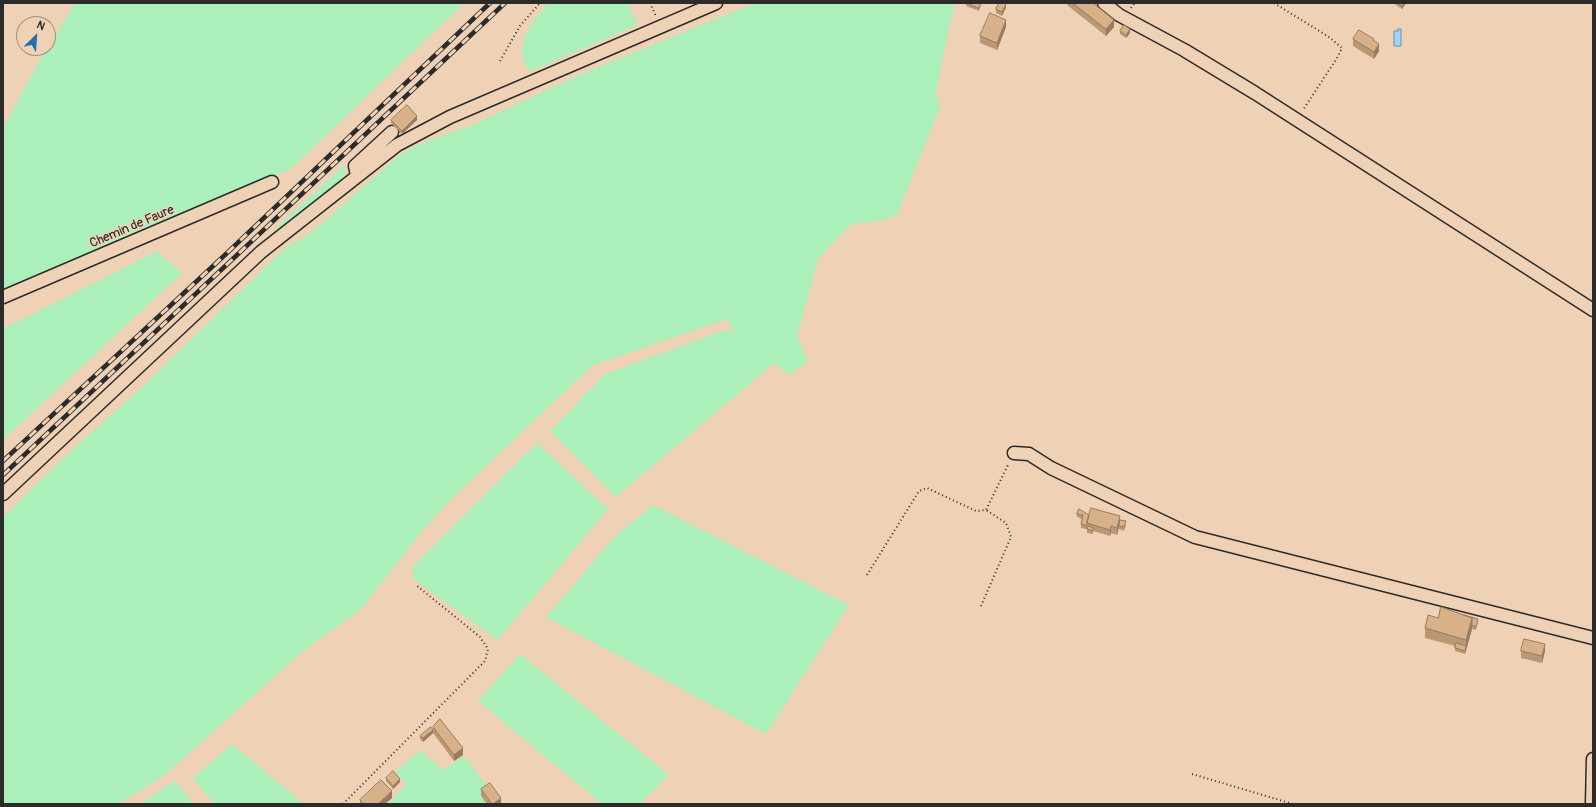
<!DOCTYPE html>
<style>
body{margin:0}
#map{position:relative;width:1596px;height:807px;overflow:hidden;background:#efd2b6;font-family:Pangolin,sans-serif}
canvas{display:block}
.frame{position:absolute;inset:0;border:4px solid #2b2b2b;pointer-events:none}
.north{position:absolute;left:16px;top:16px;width:40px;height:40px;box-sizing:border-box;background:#efd2b6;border:1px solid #a18f7e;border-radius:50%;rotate:25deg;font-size:11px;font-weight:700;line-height:16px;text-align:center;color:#2b2b2b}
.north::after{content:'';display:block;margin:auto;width:14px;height:18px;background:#1f6fb2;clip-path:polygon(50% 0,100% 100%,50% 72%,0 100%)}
</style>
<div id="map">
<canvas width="1596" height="807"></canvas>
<div class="frame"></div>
<div class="north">N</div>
</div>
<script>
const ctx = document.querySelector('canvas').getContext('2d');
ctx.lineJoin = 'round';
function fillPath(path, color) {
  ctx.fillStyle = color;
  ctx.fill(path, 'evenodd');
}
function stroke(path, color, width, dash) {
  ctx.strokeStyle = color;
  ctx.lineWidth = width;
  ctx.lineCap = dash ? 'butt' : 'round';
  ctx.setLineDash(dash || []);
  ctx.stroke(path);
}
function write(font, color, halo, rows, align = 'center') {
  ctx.font = font + ' Pangolin,sans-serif';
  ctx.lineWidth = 3;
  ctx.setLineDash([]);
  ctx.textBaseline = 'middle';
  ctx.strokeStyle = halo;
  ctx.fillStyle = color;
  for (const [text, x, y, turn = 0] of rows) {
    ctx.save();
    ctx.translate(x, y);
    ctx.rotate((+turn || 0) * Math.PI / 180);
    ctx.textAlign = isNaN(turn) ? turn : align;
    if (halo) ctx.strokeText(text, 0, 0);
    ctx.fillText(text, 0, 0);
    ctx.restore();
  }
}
fillPath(new Path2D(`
 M 75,3 L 464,3 L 292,168 L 3,290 L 3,128 L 44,52 L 48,48 Z
 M 548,3 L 628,3 L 637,25 L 529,72 C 527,68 524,63 523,58 C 519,37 535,17 548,3 Z
 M 755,3 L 954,4 L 936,92 L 940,107 L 897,215 L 879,221 L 851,224 L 818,259 L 797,337 L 808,361 L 789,375 L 774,363 L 616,497 L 550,431 L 605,374 L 725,330 L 734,333 L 727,319 L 593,365 L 452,498 L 423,530 L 361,609 L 303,651 L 165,775 L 118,804 L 3,804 L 3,517 L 75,447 L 139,390 L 286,247 L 304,237 L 321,224 L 399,155 L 419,144 L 472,125 L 579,75 Z
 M 345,164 C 345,168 345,173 344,176 C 337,192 287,223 271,233 Z
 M 157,251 L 182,273 L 3,440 L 3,329 Z
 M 537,443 L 608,509 L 498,640 L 413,579 L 413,566 Z
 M 653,505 L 849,605 L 766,734 L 546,617 L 616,535 Z
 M 520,654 L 669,775 L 640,804 L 602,804 L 478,701 Z
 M 232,744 L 304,804 L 214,804 L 193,778 Z
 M 420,750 L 443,770 L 464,756 L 501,804 L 388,804 L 406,784 L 395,772 Z
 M 175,780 L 193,804 L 140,804 Z`), '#abf0bb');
const water = new Path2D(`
 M 1398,29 L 1401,29 L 1401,46 L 1394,46 L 1394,31 L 1398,31 Z`);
fillPath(water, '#9ed4fd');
stroke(water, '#7090a9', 1);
const minor = new Path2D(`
 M 1104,3 L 1119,15 L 1184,50 L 1255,93 L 1593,310
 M 357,175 L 355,166 L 392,132
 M 3,297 L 272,182
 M 1014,453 L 1029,454 L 1051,468 L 1195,537 L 1593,638
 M 3,494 L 261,252 L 397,145 L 450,117 L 716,3
 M 1592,804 L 1593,759`);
stroke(minor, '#2b2b2b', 15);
stroke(new Path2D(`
 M 650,3 L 656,16
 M 1274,3 L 1329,37 L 1342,48 L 1337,58 L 1303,110
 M 1131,8 L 1135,3
 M 500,61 L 520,26 L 540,3
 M 867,575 L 919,491 L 927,488 L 976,511 L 986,510 L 1009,463
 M 981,606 L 1011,537 L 1006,523 L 986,510
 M 1192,774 L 1293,804
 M 343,804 L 485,661 L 488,649 L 480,637 L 416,585`), '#2b2b2b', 2, [1, 3]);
stroke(minor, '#efd2b6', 12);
const rail = new Path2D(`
 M 3,461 L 227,253 L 490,3
 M 3,475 L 505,3`);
stroke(rail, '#2b2b2b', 4.5);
stroke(rail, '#efd2b6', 3, [9]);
fillPath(new Path2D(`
 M 966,3 L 981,3 L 981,6 L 979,11 L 966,6 Z
 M 1067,3 L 1093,3 L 1114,27 L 1106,36 L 1067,5 Z
 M 1393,3 L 1406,3 L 1402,9 Z
 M 1006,7 L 1002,16 L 996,13 L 996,9 Z
 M 1006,27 L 997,50 L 980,43 L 980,36 Z
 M 1120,31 L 1130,33 L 1126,38 L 1120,34 Z
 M 1353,39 L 1374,41 L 1379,51 L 1374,59 L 1353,46 Z
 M 391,120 L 417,120 L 402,134 L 391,123 Z
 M 1077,514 L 1089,515 L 1120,520 L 1126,525 L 1124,531 L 1119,529 L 1119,528 L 1117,535 L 1111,533 L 1110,536 L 1093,531 L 1093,534 L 1087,533 L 1087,529 L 1081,528 L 1081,524 L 1082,519 L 1077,517 Z
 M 1438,618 L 1478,622 L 1476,630 L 1472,629 L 1465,654 L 1455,651 L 1455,646 L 1425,638 L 1425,628 Z
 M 1521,651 L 1545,651 L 1542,663 L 1521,658 Z
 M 433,727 L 463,755 L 454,761 L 433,733 L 423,742 L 420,739 L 420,736 L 433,730 Z
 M 386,778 L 400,782 L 393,789 L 386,781 Z
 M 481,789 L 501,804 L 487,804 L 481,796 Z
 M 392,798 L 385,804 L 360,804 L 360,800 Z`), '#ba9876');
fillPath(new Path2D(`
 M 1404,3 L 1406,3 L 1402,9 L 1402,6 Z
 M 1006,4 L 1006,7 L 1002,16 L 1002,12 Z
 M 1006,20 L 1006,27 L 997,50 L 997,43 Z
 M 1114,20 L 1114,27 L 1106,36 L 1106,29 Z
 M 1130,29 L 1130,33 L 1126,38 L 1126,35 Z
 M 1379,44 L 1379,51 L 1374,59 L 1374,52 Z
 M 417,116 L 417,120 L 402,134 L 402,131 Z
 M 1120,516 L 1120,523 L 1119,526 L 1117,535 L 1117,528 Z
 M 1111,526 L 1111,533 L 1110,536 L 1110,530 Z
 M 1472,618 L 1472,629 L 1465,654 L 1465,651 L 1466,646 L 1466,640 Z
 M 1545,644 L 1545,651 L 1542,663 L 1542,656 Z
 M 433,730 L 433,733 L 423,742 L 423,738 Z
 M 463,748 L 463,755 L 454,761 L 454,755 Z
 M 400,779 L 400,782 L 393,789 L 393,786 Z
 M 392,791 L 392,798 L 385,804 L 378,804 Z
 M 501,798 L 501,804 L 493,804 Z`), '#977c60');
const building = new Path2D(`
 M 967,3 L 981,3 L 979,8 Z
 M 999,3 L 1003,3 L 1006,4 L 1002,12 L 996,9 Z
 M 1073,3 L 1093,3 L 1114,20 L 1106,29 Z
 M 1398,3 L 1404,3 L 1402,6 Z
 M 990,13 L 1006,20 L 997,43 L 980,36 Z
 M 1124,25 L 1130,29 L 1126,35 L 1120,31 Z
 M 1359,30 L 1374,39 L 1373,40 L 1379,44 L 1374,52 L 1353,39 Z
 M 407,105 L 417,116 L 402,131 L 391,120 Z
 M 1091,508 L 1120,516 L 1117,528 L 1111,526 L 1110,530 L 1087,523 Z
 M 1079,509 L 1089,515 L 1087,523 L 1087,526 L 1081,524 L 1083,515 L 1077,514 Z
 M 1120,520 L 1126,521 L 1124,527 L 1119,526 Z
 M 1089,526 L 1093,528 L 1093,531 L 1087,529 Z
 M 1441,607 L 1472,618 L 1466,640 L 1425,628 L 1428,615 L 1438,618 Z
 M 1464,615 L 1478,619 L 1476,627 L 1472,625 L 1472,618 Z
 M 1524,639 L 1545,644 L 1542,656 L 1521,651 Z
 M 1456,643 L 1466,646 L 1465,651 L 1455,648 Z
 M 440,719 L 463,748 L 454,755 L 433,727 Z
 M 431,727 L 433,730 L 423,738 L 420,736 Z
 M 393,771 L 400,779 L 393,786 L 386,778 Z
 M 381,780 L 392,791 L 378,804 L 363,804 L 360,800 Z
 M 490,783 L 501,798 L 493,804 L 492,804 L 481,789 Z`);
fillPath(building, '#d8b189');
stroke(building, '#977c60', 1);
write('13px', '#2b2b2b', '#efd2b6', [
 ["Chemin de Faure",132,227,-23]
]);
</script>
